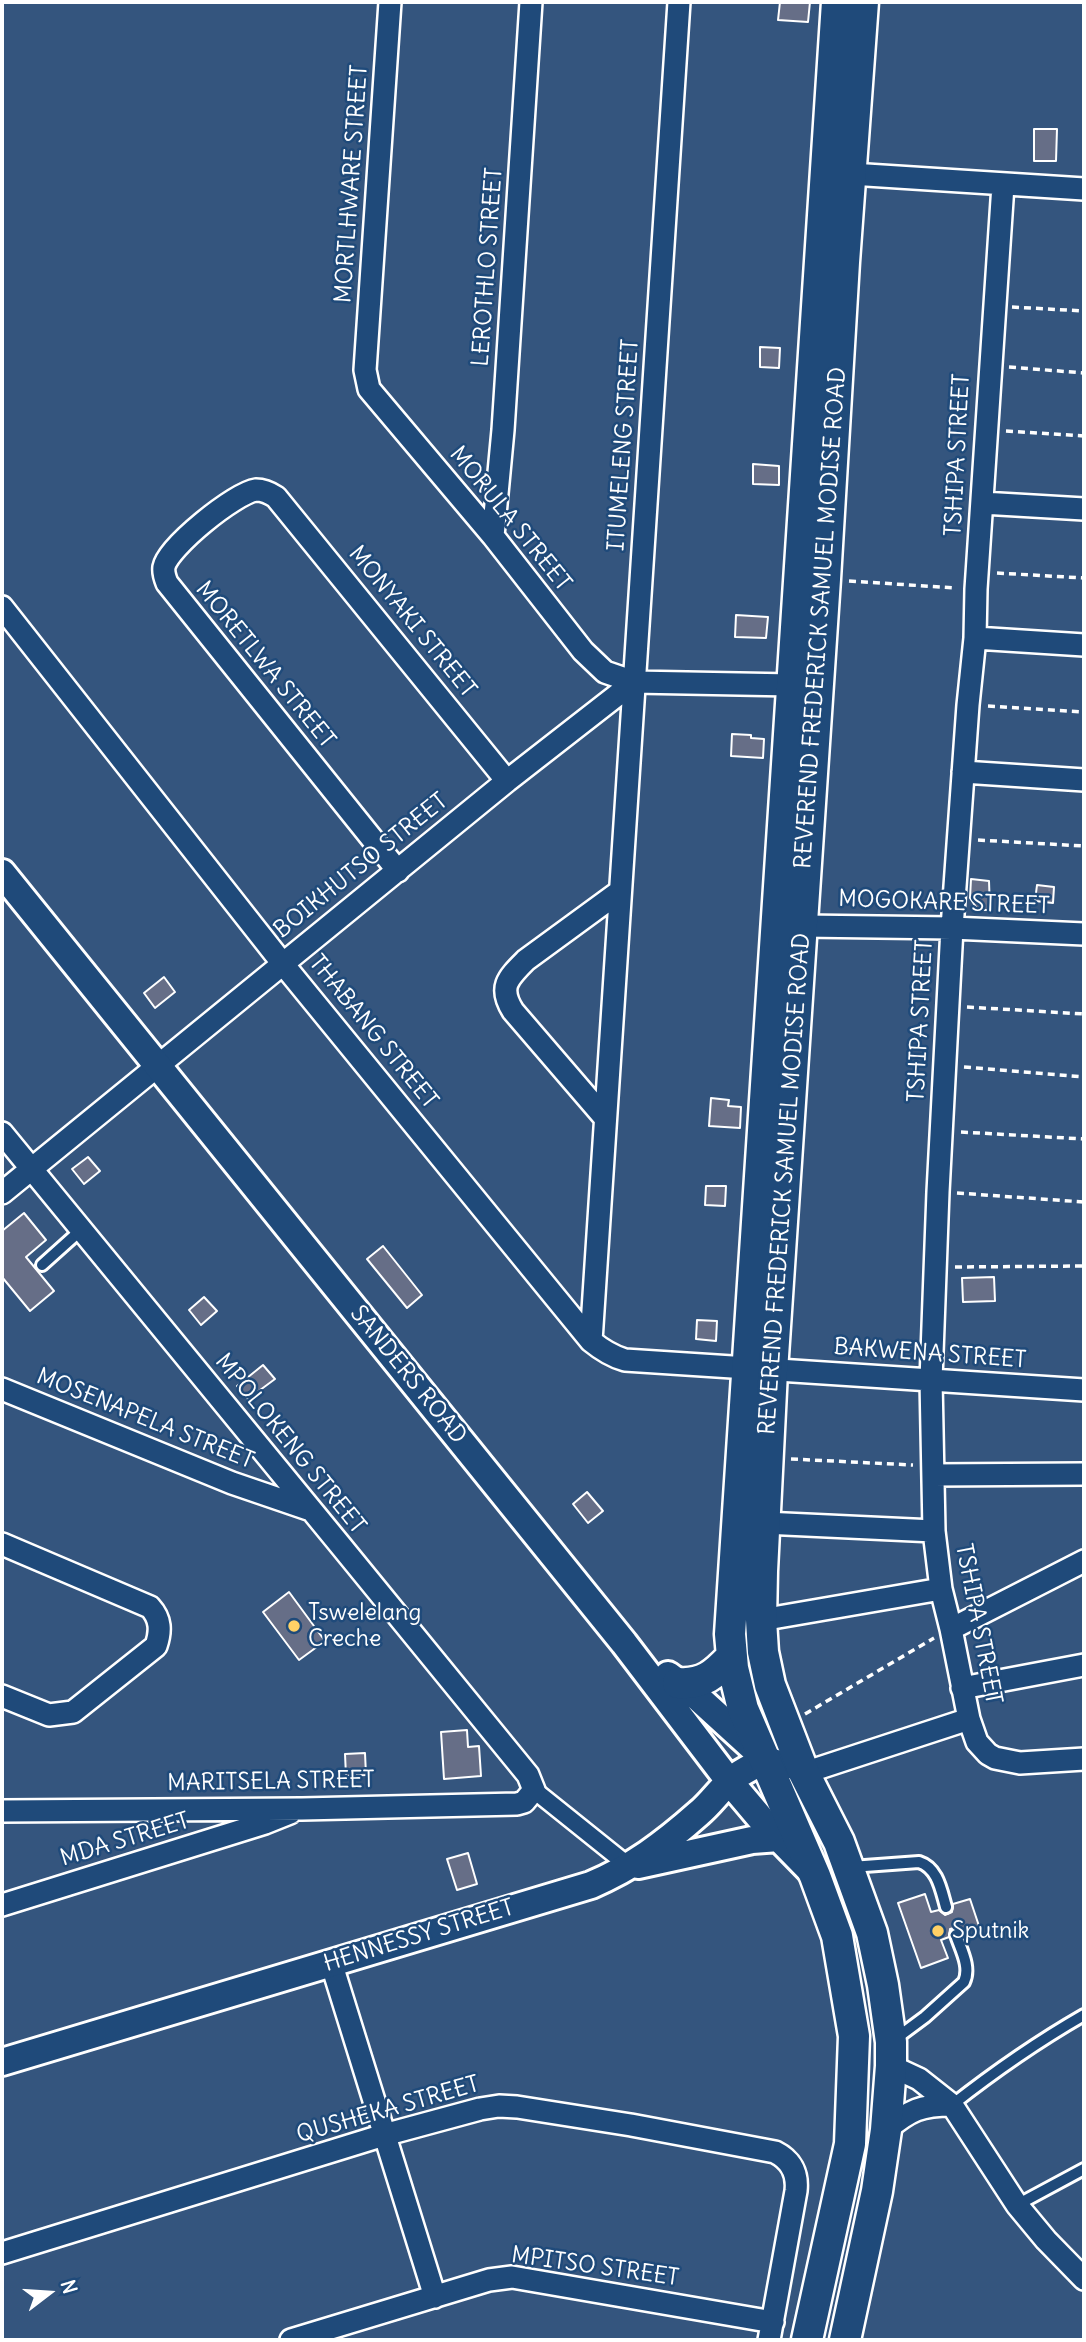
<!DOCTYPE html>
<style>
body{margin:0}
#map{position:relative;width:1086px;height:2342px;overflow:hidden;background:#34557e;font-family:Delius,sans-serif}
canvas{display:block}
.frame{position:absolute;inset:0;border:4px solid #fff;pointer-events:none}
.north{position:absolute;left:14px;top:2258px;width:70px;height:70px;-webkit-text-stroke:5px #1f4a7a;paint-order:stroke;rotate:73deg;font-size:19px;font-weight:700;line-height:28px;text-align:center;color:#fff}
.north::after{content:'';display:block;margin:auto;width:24px;height:32px;background:#fff;clip-path:polygon(50% 0,100% 100%,50% 72%,0 100%)}
</style>
<div id="map">
<canvas width="1086" height="2342"></canvas>
<div class="frame"></div>
<div class="north">N</div>
</div>
<script>
const ctx = document.querySelector('canvas').getContext('2d');
ctx.lineJoin = 'round';
function fillPath(path, color) {
  ctx.fillStyle = color;
  ctx.fill(path, 'evenodd');
}
function stroke(path, color, width, dash) {
  ctx.strokeStyle = color;
  ctx.lineWidth = width;
  ctx.lineCap = dash ? 'butt' : 'round';
  ctx.setLineDash(dash || []);
  ctx.stroke(path);
}
function write(font, color, halo, rows, align = 'center') {
  ctx.font = font + ' Delius,sans-serif';
  ctx.lineWidth = 5;
  ctx.setLineDash([]);
  ctx.textBaseline = 'middle';
  ctx.strokeStyle = halo;
  ctx.fillStyle = color;
  for (const [text, x, y, turn = 0] of rows) {
    ctx.save();
    ctx.translate(x, y);
    ctx.rotate((+turn || 0) * Math.PI / 180);
    ctx.textAlign = isNaN(turn) ? turn : align;
    if (halo) ctx.strokeText(text, 0, 0);
    ctx.fillText(text, 0, 0);
    ctx.restore();
  }
}
const building = new Path2D(`
 M 780,2 L 810,2 L 808,22 L 778,20 Z
 M 1034,129 L 1057,129 L 1056,161 L 1034,161 Z
 M 760,347 L 780,348 L 779,368 L 760,367 Z
 M 753,464 L 779,466 L 779,485 L 753,484 Z
 M 736,615 L 768,617 L 766,638 L 735,637 Z
 M 732,734 L 751,735 L 751,738 L 764,739 L 763,758 L 731,756 Z
 M 971,879 L 989,881 L 990,910 L 978,910 L 970,898 Z
 M 1037,885 L 1054,887 L 1053,903 L 1035,901 Z
 M 164,977 L 175,992 L 155,1008 L 144,993 Z
 M 711,1098 L 729,1100 L 728,1106 L 741,1107 L 740,1128 L 709,1126 Z
 M 88,1157 L 100,1171 L 84,1184 L 72,1169 Z
 M 706,1186 L 726,1186 L 725,1206 L 705,1205 Z
 M 24,1213 L 46,1240 L 26,1257 L 54,1291 L 30,1311 L 2,1277 L 2,1231 Z
 M 383,1246 L 422,1295 L 407,1308 L 367,1259 Z
 M 994,1277 L 995,1301 L 963,1302 L 962,1278 Z
 M 204,1297 L 217,1311 L 201,1325 L 189,1310 Z
 M 697,1320 L 717,1321 L 716,1341 L 696,1339 Z
 M 263,1365 L 275,1379 L 248,1399 L 237,1386 Z
 M 587,1492 L 603,1511 L 588,1523 L 573,1504 Z
 M 289,1592 L 325,1641 L 299,1660 L 263,1612 Z
 M 467,1730 L 468,1747 L 479,1746 L 481,1776 L 444,1779 L 441,1732 Z
 M 365,1753 L 366,1775 L 346,1776 L 345,1754 Z
 M 468,1853 L 477,1884 L 457,1890 L 447,1859 Z
 M 925,1894 L 931,1912 L 939,1910 L 945,1915 L 952,1912 L 953,1904 L 970,1899 L 979,1926 L 963,1932 L 958,1927 L 950,1929 L 949,1937 L 941,1940 L 948,1958 L 921,1968 L 898,1903 Z`);
fillPath(building, '#666e87');
stroke(building, '#fff', 2);
const service = new Path2D(`
 M 42,1265 L 81,1230
 M 851,1867 L 919,1862 C 938,1868 941,1890 946,1907
 M 894,2040 L 925,2017 L 964,1982 C 971,1967 961,1950 956,1935
 M 952,2105 C 994,2072 1037,2042 1084,2015
 M 1017,2205 L 1084,2169`);
const pedestrian = new Path2D(`
 M 534,1790 L 630,1867`);
const minor = new Path2D(`
 M 390,2 L 365,370 L 369,389 L 493,536 L 583,651 L 605,672 L 634,682 L 792,685
 M 851,174 L 1084,189
 M 1003,185 L 976,589 L 975,638 L 968,705 L 952,928 L 938,1192 L 931,1380 L 934,1531 L 941,1589 L 951,1629 L 969,1719 L 977,1742 L 988,1754 L 995,1758 L 1020,1763 L 1084,1759
 M 982,503 L 1084,509
 M 493,536 L 503,430 L 531,2
 M 2,607 L 283,964 L 591,1341 C 602,1350 611,1356 625,1360 L 1084,1390
 M 975,638 L 1084,645
 M 963,772 L 1084,780
 M 398,871 L 167,583 C 165,578 163,573 164,567 C 168,547 235,493 256,490 C 263,490 270,493 276,497 L 507,781
 M 803,926 L 952,928 L 1084,934
 M 605,1118 L 513,1011 C 498,987 508,978 526,960 L 619,892
 M 2,1133 C 176,1347 354,1560 528,1775 L 534,1790 L 524,1802 L 517,1804 L 302,1809 L 2,1811
 M 2,1193 L 507,781 L 634,682
 M 591,1341 L 679,2
 M 2,1389 L 232,1483 L 308,1509
 M 933,1475 L 1084,1474
 M 764,1523 L 934,1531
 M 2,1544 L 150,1607 C 161,1619 161,1631 156,1646 L 73,1712 L 49,1715 L 2,1696
 M 761,1620 L 941,1589
 M 951,1629 L 1084,1561
 M 962,1688 L 1084,1665
 M 804,1773 L 969,1719
 M 2,1905 L 265,1823 L 290,1813
 M 331,1962 L 435,2297
 M 891,2066 L 919,2079 L 952,2105 L 1017,2205 L 1046,2240 L 1084,2279
 M 886,2130 C 910,2110 921,2105 952,2105
 M 2,2253 L 384,2135 L 480,2109 L 499,2106 L 517,2107 L 631,2125 L 775,2152 C 791,2160 798,2173 796,2191 L 769,2340
 M 291,2340 L 489,2280 L 512,2277 L 773,2322`);
const tertiary = new Path2D(`
 M 2,873 L 624,1643 L 729,1781 L 767,1826 L 809,1869
 M 668,1675 L 695,1695 L 763,1757
 M 638,1865 L 752,1840 L 779,1838
 M 2,2062 L 591,1885 C 633,1867 664,1844 699,1813 C 710,1804 718,1792 729,1782 C 740,1772 753,1766 766,1760 L 785,1766`);
const secondary = new Path2D(`
 M 678,1683 C 703,1685 715,1674 731,1657
 M 807,2340 L 850,2144 L 854,2036 L 837,1936 L 815,1876 L 743,1709 L 733,1668 L 730,1634 L 837,2
 M 845,2340 L 877,2191 L 886,2130 L 891,2066 L 891,2042 L 883,1985 L 872,1933 L 839,1842 L 804,1773 L 770,1685 L 763,1652 L 761,1620 L 762,1571 L 772,1371 L 825,579 L 844,262 L 863,2`);
stroke(service, '#fff', 16);
stroke(pedestrian, '#fff', 21);
stroke(minor, '#fff', 26);
stroke(tertiary, '#fff', 32);
stroke(secondary, '#fff', 35);
stroke(new Path2D(`
 M 1012,307 L 1084,311
 M 1009,367 L 1084,373
 M 1006,431 L 1084,436
 M 997,573 L 1084,578
 M 849,581 L 956,588
 M 988,706 L 1084,712
 M 978,840 L 1084,846
 M 967,1007 L 1084,1014
 M 964,1067 L 1084,1077
 M 961,1132 L 1084,1139
 M 957,1193 L 1084,1202
 M 955,1267 L 1084,1266
 M 791,1459 L 913,1465
 M 805,1714 L 934,1638`), '#fff', 3.5, [7, 5]);
stroke(service, '#1f4a7a', 10);
stroke(pedestrian, '#1f4a7a', 16);
stroke(minor, '#1f4a7a', 21);
stroke(tertiary, '#1f4a7a', 26);
stroke(secondary, '#1f4a7a', 30);
for (const [x, y, r, color] of [
 [294,1626,7,"#ffd166"],
 [938,1931,7,"#ffd166"]
]) {
  const dot = new Path2D();
  dot.arc(x, y, r, 0, 2 * Math.PI);
  ctx.fillStyle = color;
  ctx.fill(dot);
  stroke(dot, '#1f4a7a', 2.5);
}
write('23px', '#fff', '#1f4a7a', [
 ["MORTLHWARE STREET",352,184,-86],
 ["LEROTHLO STREET",488,267,-86],
 ["ITUMELENG STREET",624,445,-86],
 ["TSHIPA STREET",958,455,-87],
 ["MORULA STREET",510,519,51],
 ["REVEREND FREDERICK SAMUEL MODISE ROAD",821,618,-86],
 ["MONYAKI STREET",412,622,51],
 ["MORETLWA STREET",265,665,51],
 ["BOIKHUTSO STREET",361,866,-39],
 ["MOGOKARE STREET",944,903,2],
 ["TSHIPA STREET",921,1021,-87],
 ["THABANG STREET",373,1032,51],
 ["REVEREND FREDERICK SAMUEL MODISE ROAD",785,1184,-86],
 ["BAKWENA STREET",930,1354,4],
 ["SANDERS ROAD",408,1375,51],
 ["MOSENAPELA STREET",145,1419,22],
 ["MPOLOKENG STREET",290,1444,51],
 ["TSHIPA STREET",978,1624,79],
 ["MARITSELA STREET",271,1782,-1],
 ["MDA STREET",125,1840,-17],
 ["HENNESSY STREET",419,1936,-17],
 ["QUSHEKA STREET",388,2110,-16],
 ["MPITSO STREET",595,2267,8]
]);
write('23px', '#fff', '#1f4a7a', [
 ["Tswelelang",308,1613],
 ["Creche",308,1639],
 ["Sputnik",952,1931]
], 'left');
</script>
